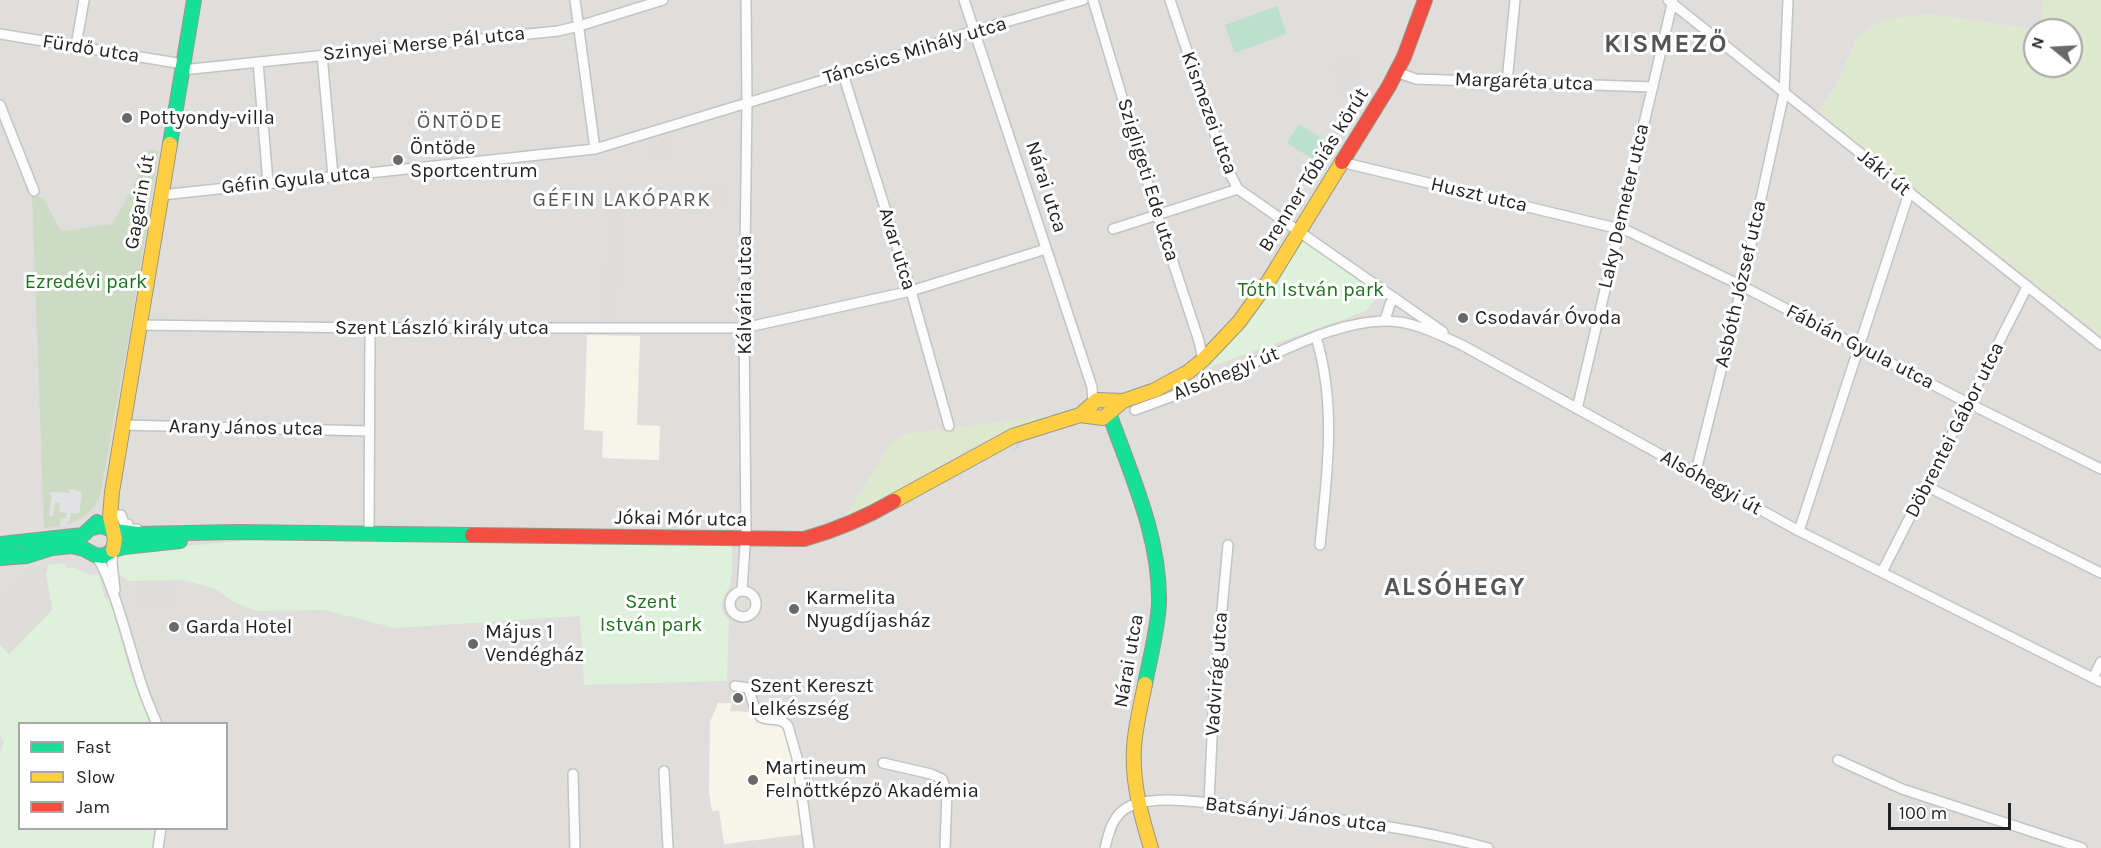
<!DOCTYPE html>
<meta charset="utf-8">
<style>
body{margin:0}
#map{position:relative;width:2101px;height:848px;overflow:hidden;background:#f0eeeb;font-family:Karla,sans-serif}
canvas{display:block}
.legend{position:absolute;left:18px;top:722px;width:210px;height:108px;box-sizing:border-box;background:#fff;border:2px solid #a7a7a7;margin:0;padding:8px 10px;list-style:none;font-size:18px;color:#222}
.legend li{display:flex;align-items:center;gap:12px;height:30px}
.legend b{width:30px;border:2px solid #a7a7a7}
.north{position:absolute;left:2023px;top:18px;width:60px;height:60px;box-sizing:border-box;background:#fff;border:2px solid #a7a7a7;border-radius:50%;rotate:288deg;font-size:16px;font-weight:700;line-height:24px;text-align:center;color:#222}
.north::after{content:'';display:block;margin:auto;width:21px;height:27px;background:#6a6968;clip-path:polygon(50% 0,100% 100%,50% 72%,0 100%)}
.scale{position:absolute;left:1888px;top:803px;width:123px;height:27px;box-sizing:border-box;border:3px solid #222;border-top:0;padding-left:8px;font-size:18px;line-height:21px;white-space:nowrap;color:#222;-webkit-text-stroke:4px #fff;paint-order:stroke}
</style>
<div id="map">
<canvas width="2101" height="848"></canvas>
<ul class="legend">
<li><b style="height:8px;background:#16e098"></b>Fast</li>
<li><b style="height:8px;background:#ffcf43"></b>Slow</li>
<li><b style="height:8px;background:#f24e42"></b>Jam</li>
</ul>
<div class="north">N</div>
<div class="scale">100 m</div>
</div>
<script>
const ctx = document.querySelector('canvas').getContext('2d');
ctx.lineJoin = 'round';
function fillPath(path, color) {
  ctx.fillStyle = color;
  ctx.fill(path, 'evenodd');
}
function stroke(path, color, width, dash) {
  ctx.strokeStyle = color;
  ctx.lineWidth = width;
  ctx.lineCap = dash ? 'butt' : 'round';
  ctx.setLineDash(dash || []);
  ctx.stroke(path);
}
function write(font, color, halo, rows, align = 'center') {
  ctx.font = font + ' Karla,sans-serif';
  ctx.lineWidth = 6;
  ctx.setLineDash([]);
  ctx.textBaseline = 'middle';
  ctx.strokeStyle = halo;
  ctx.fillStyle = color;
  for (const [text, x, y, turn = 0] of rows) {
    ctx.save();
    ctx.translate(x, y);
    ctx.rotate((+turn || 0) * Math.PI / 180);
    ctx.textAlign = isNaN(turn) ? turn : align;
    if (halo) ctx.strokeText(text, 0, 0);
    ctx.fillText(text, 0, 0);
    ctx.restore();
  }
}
fillPath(new Path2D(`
 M 0,0 L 2044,0 L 2040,30 L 1925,14 L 1857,37 L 1836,86 L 1818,112 L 2101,335 L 2101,848 L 0,848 ZM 20,724 L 226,724 L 226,828 L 20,828 Z`), '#dfdedc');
fillPath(new Path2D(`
 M 587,335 L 640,336 L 637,425 L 660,426 L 659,460 L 602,458 L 603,431 L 584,430 Z
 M 718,703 L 732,703 L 730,711 L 755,712 L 756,723 L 783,724 L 792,744 L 805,834 L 724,844 L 719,810 L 712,811 L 709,792 L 710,722 Z`), '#f7f5e9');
fillPath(new Path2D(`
 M 2044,0 L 2101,0 L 2101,335 L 1818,112 L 1836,86 L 1857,37 L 1880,21 L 1925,14 L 2040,30 ZM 2035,30 L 2071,30 L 2071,66 L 2035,66 Z
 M 1036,417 L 1038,420 L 1013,428 L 970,448 L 896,492 L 849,515 L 848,512 L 888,447 L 903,434 Z`), '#dee8ce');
fillPath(new Path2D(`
 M 148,149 L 159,151 L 130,330 L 100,496 C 90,520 67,526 44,528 L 32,195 L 43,198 L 61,231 L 112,224 L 133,188 Z`), '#cedbc4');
fillPath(new Path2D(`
 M 1298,236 L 1382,291 L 1366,311 L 1204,369 L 1261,302 Z
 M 259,539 L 732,545 C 732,556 733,569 731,580 C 729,594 712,606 729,620 L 727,681 L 584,685 L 580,616 L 395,628 L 325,610 L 256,611 L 234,602 L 214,588 L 182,580 L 129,581 L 114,571 L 113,556 L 127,552 Z
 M 64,563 L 68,569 L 73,567 L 87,574 L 99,575 L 105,600 L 109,598 L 107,589 L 130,672 L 152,723 L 20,724 L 20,828 L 157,829 L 154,848 L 0,848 L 0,754 L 4,741 L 0,735 L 0,645 L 9,654 L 52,610 L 46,573 L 48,565 Z`), '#ddf1db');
fillPath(new Path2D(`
 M 1277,6 L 1287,34 L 1235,53 L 1225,25 Z
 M 1299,124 L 1329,143 L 1317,162 L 1287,143 Z`), '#bde0ce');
fillPath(new Path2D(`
 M 1358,55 L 1366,88 L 1337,95 L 1329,62 Z
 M 674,135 L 673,161 L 650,162 L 650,142 Z
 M 686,187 L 729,187 L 729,205 L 686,205 Z
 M 605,208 L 627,208 L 626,286 L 617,286 L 616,319 L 603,319 Z
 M 48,568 L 46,574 L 52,610 L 9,654 L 0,645 L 0,601 L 29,570 Z
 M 134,582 L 175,582 L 175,605 L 134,605 Z
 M 804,836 L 806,848 L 748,848 L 748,844 Z`), '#dedddc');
fillPath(new Path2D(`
 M 70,489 L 82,492 L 79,514 L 71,513 L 69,522 L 67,522 L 66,526 L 60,526 L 61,518 L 66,519 L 67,513 L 59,512 L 60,503 L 55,503 L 53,516 L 49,516 L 52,495 L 49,495 L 50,492 L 69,493 Z`), '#e2e2e5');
stroke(new Path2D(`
 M 1011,445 L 1023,440
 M 1013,451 L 1021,442`), '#c3dade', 2);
const street = new Path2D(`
 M 575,0 L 595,149
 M 964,0 L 1092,387 L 1093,404
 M 1093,0 L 1157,214 L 1199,341 L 1203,360
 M 1170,0 L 1225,164 L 1238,189 L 1443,332
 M 1668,0 L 2101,345
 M 0,34 L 183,64
 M 76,46 L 84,0
 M 322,55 L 333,176
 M 258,62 L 268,183
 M 182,70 L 558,31 L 579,26 L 663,0
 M 1396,72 L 1416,79 L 1653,87
 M 843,74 L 911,291 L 949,426
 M 1507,82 L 1515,0
 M 0,105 L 34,191
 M 1341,162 L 1628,231 L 1742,286 L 1968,403 L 2101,469
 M 161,195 L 595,149 L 843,74 L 974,31 L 1083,0
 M 1113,229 L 1238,189
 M 1385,320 L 1390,304 L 1395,298
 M 139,325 L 370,328 L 744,328 L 911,291 L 1046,249
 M 1316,337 C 1337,406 1327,475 1320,545
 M 1577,409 L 1673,0
 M 1135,410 C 1177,395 1218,379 1258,361 C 1298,344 1340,322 1384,321 C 1411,320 1438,334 1462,345 L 1799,531 L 2101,682
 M 122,425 L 369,431
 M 1695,475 L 1742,286 L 1784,93 L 1788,0
 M 1926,486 L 2101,573
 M 114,515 L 121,515 L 124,523 L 128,524 L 128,529 L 137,529
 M 1799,531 L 1909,193
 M 369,534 L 370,328
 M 113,550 L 112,563 L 115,590
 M 94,555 C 110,566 134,665 143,689 C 147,701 152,712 157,724
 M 1882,572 L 2027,287
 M730 604a13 13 0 1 1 26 0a13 13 0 1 1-26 0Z
 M 742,591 L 746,530 L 744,328 L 747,101 L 746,0
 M 2093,678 L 2101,662
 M 735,686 L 748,688 C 752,696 753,710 760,716 C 767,723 779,715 788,726 L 797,758 L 809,848
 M 1838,760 L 1902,789 L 2082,848
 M 883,763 L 931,774 L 942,779 L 947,792 L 945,848
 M 664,771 L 668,848
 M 573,774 L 575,848
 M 1209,803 L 1214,695 L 1228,545
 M 158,848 L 161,828
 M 1105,848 C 1109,831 1113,814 1130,806 C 1160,793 1223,805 1257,809 C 1334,819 1413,827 1488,848`);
const fast = new Path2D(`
 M 170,144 L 194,0
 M 1109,413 C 1131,475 1160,536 1159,602 C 1158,629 1150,658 1145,684
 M 92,528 L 102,526 L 115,531 L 137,534 L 237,532 L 472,535
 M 0,544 L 83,535 L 97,522
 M 0,558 L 27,556 L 52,548 L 72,546 L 84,549 L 95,555 L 103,556 L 113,550 L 124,547 L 180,541`);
const slow = new Path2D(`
 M 1080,415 L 1103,418 L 1123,401 L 1155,390 L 1188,372 L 1203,360 L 1239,322 L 1268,282 L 1342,162
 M 894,501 L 1013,436 L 1080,415 L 1097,400 L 1123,401
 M 113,550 L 115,539 L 110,517 L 112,492 L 170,144
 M 1145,684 C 1141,705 1135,727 1134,748 C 1132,783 1141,815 1151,848`);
const jam = new Path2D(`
 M 1342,162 L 1389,86 L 1404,57 L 1425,0
 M 472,535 L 804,539 C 836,530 865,518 894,501`);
stroke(street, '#c3c3c1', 12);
stroke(fast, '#989885', 16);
stroke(slow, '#989885', 16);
stroke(jam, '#989885', 16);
stroke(street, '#fdfcfc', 9);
stroke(fast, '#16e098', 14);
stroke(slow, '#ffcf43', 14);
stroke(jam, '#f24e42', 14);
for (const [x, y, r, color] of [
 [127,118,6,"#6a6968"],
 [398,160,6,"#6a6968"],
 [1463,318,6,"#6a6968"],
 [794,609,6,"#6a6968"],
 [174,627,6,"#6a6968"],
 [473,644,6,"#6a6968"],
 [738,698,6,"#6a6968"],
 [753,780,6,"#6a6968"]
]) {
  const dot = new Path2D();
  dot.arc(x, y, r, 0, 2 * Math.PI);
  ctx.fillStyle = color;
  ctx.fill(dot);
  stroke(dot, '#fff', 2);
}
write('20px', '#222', '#fff', [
 ["Szinyei Merse Pál utca",424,44,-6],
 ["Fürdő utca",91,49,9],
 ["Táncsics Mihály utca",915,51,-17],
 ["Margaréta utca",1524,82,2],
 ["Kismezei utca",1209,113,70],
 ["Brenner Tóbiás körút",1314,170,-58],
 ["Jáki út",1884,173,39],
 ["Géfin Gyula utca",296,180,-6],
 ["Szigligeti Ede utca",1148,180,73],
 ["Nárai utca",1046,187,72],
 ["Huszt utca",1479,195,13],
 ["Gagarin út",140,202,-80],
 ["Laky Demeter utca",1624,206,-77],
 ["Avar utca",897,249,73],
 ["Asbóth József utca",1741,284,-77],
 ["Kálvária utca",745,295,-90],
 ["Szent László király utca",442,328],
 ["Fábián Gyula utca",1860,347,27],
 ["Alsóhegyi út",1226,374,-22],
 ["Arany János utca",246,428,1],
 ["Döbrentei Gábor utca",1955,430,-63],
 ["Alsóhegyi út",1711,483,29],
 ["Jókai Mór utca",681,519,1],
 ["Nárai utca",1129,661,-80],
 ["Vadvirág utca",1217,674,-86],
 ["Batsányi János utca",1296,815,7]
]);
write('20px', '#222', '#fff', [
 ["Pottyondy-villa",139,118],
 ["Öntöde",410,148],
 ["Sportcentrum",410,171],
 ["Csodavár Óvoda",1475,318],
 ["Karmelita",806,598],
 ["Nyugdíjasház",806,621],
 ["Garda Hotel",186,627],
 ["Május 1",485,632],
 ["Vendégház",485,655],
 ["Szent Kereszt",750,686],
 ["Lelkészség",750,709],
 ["Martineum",765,768],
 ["Felnőttképző Akadémia",765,791]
], 'left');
write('20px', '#1b751b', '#fff', [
 ["Ezredévi park",86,282],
 ["Tóth István park",1311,290],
 ["Szent",651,602],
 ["István park",651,625]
]);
ctx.letterSpacing = '1.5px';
write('21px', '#555', '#fff', [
 ["ÖNTÖDE",460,122],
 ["GÉFIN LAKÓPARK",622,200]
]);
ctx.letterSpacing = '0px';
ctx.letterSpacing = '1.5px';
write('bold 26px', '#555', '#fff', [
 ["KISMEZŐ",1666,45],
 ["ALSÓHEGY",1455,588]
]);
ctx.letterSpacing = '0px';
</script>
